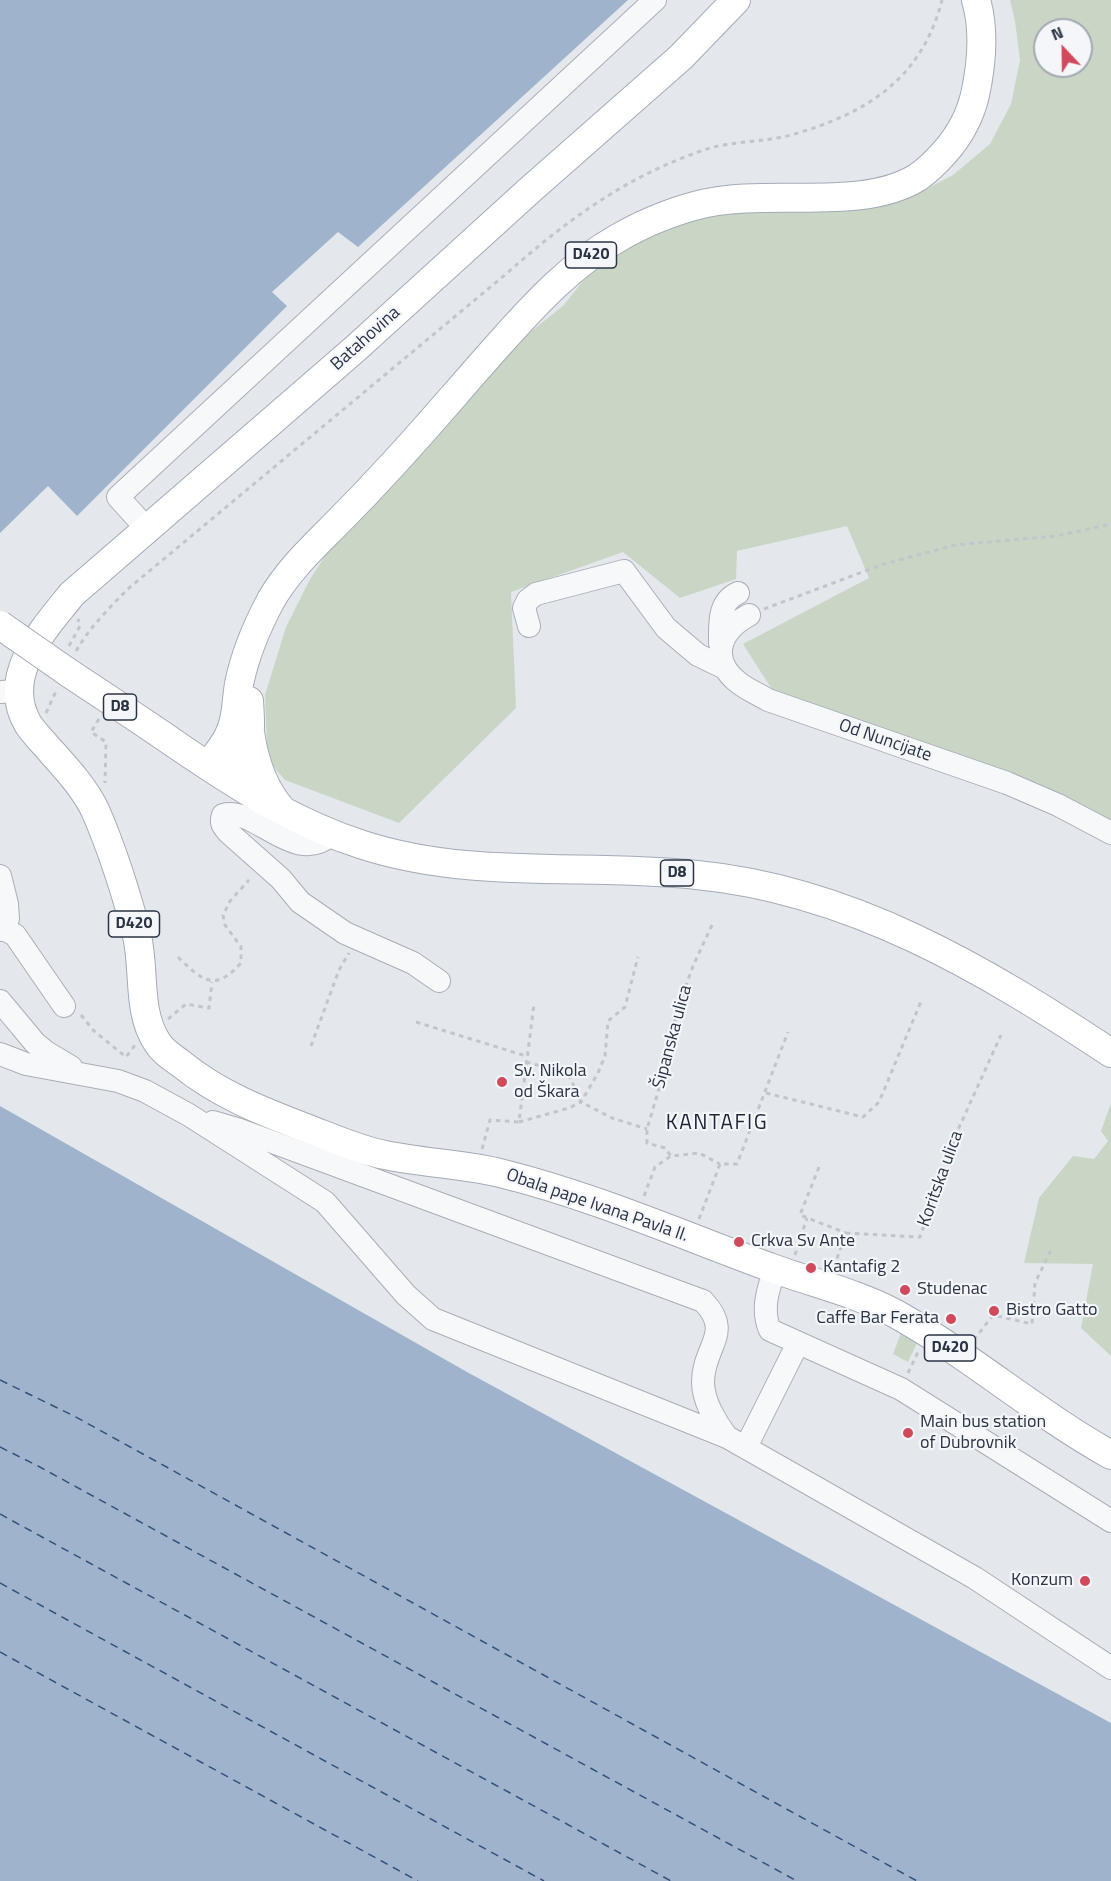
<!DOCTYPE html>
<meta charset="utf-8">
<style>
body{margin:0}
#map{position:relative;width:1111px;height:1881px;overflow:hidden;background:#e4e7ec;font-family:"Titillium Web",sans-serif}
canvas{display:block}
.north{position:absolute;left:1033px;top:18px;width:60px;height:60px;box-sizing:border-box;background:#f4f6f9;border:2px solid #a4a8b1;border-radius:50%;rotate:338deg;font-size:16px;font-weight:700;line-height:24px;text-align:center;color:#2b3445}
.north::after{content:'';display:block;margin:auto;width:21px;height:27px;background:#d1495b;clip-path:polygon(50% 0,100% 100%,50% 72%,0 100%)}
</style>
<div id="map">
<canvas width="1111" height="1881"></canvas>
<div class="north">N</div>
</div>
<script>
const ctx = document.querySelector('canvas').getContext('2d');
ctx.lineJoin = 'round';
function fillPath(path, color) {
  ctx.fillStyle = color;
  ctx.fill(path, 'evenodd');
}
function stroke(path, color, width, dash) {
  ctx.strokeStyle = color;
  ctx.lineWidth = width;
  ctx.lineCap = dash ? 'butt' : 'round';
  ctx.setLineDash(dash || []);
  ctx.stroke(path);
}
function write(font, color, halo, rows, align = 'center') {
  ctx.font = font + ' "Titillium Web",sans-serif';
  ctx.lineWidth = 4.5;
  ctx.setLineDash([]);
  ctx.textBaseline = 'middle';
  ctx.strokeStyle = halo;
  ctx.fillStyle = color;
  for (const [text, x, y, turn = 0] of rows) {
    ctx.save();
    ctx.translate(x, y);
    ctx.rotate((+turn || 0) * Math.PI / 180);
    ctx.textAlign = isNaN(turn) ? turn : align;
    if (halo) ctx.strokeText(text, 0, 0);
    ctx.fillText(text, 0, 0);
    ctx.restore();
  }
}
fillPath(new Path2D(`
 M 1010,0 L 1111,0 L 1111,822 L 775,694 L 743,644 L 869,578 L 847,526 L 737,551 L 736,579 L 680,598 L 623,552 L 511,592 L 516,708 L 399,823 L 285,780 L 271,764 L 267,745 L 265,695 L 286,627 L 309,581 L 330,548 L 523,338 L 564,305 L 596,264 L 632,237 L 731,208 L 880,204 L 918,193 L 953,175 L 990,144 L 1011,104 L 1020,60 L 1015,21 ZM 1045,30 L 1081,30 L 1081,66 L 1045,66 Z
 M 1111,1103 L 1111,1356 L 1081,1328 L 1093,1264 L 1024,1263 L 1039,1198 L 1073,1156 L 1094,1159 L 1108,1141 L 1101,1131 Z
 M 901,1333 L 917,1343 L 908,1362 L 893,1354 Z`), '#c9d6c5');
fillPath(new Path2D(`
 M 0,0 L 628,0 L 358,247 L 338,232 L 272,292 L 287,306 L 77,516 L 48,486 L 0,533 Z
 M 0,1106 L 467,1372 L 1111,1723 L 1111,1881 L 0,1881 Z`), '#9fb4cc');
stroke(new Path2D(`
 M 0,1380 L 74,1416 L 917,1881
 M 0,1447 L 38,1466 L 797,1881
 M 0,1514 L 671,1881
 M 0,1583 L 544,1881
 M 0,1652 L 418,1881`), '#34527a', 1.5, [8, 6]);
const minor = new Path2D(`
 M 147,529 L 118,497 L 655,0
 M 749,615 C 719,631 709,660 739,683 C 748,690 758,694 768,700 L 1007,783 L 1058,805 L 1111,833
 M 529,626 L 524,608 L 528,600 L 536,594 L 624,571 L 666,628 L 698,655 L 725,668
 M 720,643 C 720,624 718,602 738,593
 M 0,692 L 18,691
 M 332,834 C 295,868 256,806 223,815 C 220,823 223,826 228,832 L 281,879 L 300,902 L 345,933 L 413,963 L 439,981
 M 0,876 L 7,904 L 8,919 L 0,930
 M 2,928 L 15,935 L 64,1006
 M 0,1001 L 35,1043 L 46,1052 L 71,1067
 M 0,1054 L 26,1064 L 118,1081 L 145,1091 L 189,1115 L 325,1202 L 406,1295 L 433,1319 L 727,1437 L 975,1578 L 1111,1668
 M 213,1122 L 240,1130 L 703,1301 C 734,1333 703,1346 703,1382 C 703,1401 716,1423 727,1437
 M 775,1269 C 768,1289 761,1310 770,1330 L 901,1389 L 1111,1521
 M 746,1447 L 798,1343`);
const major = new Path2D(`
 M 736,0 L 681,57 L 531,189 L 355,349 L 72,594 C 43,630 0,676 28,724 C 34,733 42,741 48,748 C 65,767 84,787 95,810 C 111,846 128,898 137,936 C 145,970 137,1012 157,1042 C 162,1051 172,1057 180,1063 C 219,1095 264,1112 311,1130 C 335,1139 359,1150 385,1155 C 423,1163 462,1164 500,1173 C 593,1196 682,1235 772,1268 C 813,1283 857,1293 896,1314 C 971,1356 1036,1413 1111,1455
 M 69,673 C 105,697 142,721 178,746 C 237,786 294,823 363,845 C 471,880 586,863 697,875 C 851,890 984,969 1111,1053
 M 250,732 C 254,761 263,788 282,810
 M 208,766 C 215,756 223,747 228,737 C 237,720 236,701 239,684 C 245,655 257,626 271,600 C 287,572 310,550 333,527 C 354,506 375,484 395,462 C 431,423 466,381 502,341 C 536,303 572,264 618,238 C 647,221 685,206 718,201 C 780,191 866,210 918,177 C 928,170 937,161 945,152 C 960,135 970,116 975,95 C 982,63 985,31 976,0
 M 217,772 C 254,763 251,732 249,701`);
stroke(minor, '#a9aeb7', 24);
stroke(major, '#a3abb8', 30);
stroke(new Path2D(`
 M 764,609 L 881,565 L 955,545 L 1056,536 L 1111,524
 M 69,646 L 80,626 L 78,619
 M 76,651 C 90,627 110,607 129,588 L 506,274 C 558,228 614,185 680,159 C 690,155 700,151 710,148 C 736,141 765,142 791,135 C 866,114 922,79 942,0
 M 46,713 L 57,689
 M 99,719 L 91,732 L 106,742 L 105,783
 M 712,925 L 693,966 L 678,1008 L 663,1075 L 647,1129 L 647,1143 L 665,1148 L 671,1156 L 699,1153 L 720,1164
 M 178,957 C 202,980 214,993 241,963 L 241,947 L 225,925 L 223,915 L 230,901 L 249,880
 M 81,1015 L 94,1031 L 126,1057 L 135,1045
 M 168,1019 L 186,1004 L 209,1008 L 212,982
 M 416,1022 L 526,1056
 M 311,1046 L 339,970 L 349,953
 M 526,1062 L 568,1073 L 581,1102 L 612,1118 L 647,1129
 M 766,1093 L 863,1117 L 879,1102 L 922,999
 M 519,1122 L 569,1108 L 581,1102 L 598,1073 L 605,1056 L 608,1021 L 625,1007 L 638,957
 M 482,1149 L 490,1120 L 519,1122 L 534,1004
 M 819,1167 L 800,1215 L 846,1233
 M 644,1196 L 655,1167 L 671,1156
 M 699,1219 L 720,1164 L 737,1164 L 788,1032
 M 795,1255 L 807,1218
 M 834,1267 L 846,1233 L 920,1237 L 957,1132 L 1001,1035
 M 974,1340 L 993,1315 L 1032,1324 L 1035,1283 L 1051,1250
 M 908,1373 L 918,1352`), '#c2c5cb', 3, [4.5, 4.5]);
stroke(minor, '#f7f8fa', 22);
stroke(major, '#fff', 28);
const majorBridge = new Path2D(`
 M 0,625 L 69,673`);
stroke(majorBridge, '#a3abb8', 30, []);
stroke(majorBridge, '#fff', 28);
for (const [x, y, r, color] of [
 [502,1082,6,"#d1495b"],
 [739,1242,6,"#d1495b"],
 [811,1268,6,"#d1495b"],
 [905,1290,6,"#d1495b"],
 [994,1311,6,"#d1495b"],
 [951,1319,6,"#d1495b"],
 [908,1433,6,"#d1495b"],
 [1085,1581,6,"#d1495b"]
]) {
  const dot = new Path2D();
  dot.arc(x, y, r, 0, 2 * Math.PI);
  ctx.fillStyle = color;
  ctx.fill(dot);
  stroke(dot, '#f4f6f9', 2);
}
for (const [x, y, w] of [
 [591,255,51],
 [120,707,33],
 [677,873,33],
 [134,924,51],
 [950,1348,51]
]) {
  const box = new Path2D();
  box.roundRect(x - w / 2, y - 13, w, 26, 4.5);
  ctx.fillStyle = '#f4f6f9';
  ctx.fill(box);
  stroke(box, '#2b3445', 1.5);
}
write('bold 16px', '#2b3445', null, [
 ["D420",591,255],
 ["D8",120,707],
 ["D8",677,873],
 ["D420",134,924],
 ["D420",950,1348]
]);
write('18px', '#2b3445', '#f4f6f9', [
 ["Batahovina",366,339,-42],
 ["Od Nuncijate",885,741,19],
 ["Šipanska ulica",673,1037,-75],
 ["Koritska ulica",941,1179,-70],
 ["Obala pape Ivana Pavla II.",597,1206,19]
]);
write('18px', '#2b3445', '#f4f6f9', [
 ["Sv. Nikola",514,1072],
 ["od Škara",514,1093],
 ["Crkva Sv Ante",751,1242],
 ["Kantafig 2",823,1268],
 ["Studenac",917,1290],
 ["Bistro Gatto",1006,1311],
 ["Caffe Bar Ferata",939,1319,"right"],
 ["Main bus station",920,1423],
 ["of Dubrovnik",920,1444],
 ["Konzum",1073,1581,"right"]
], 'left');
ctx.letterSpacing = '1.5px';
write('21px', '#1d2536', '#f4f6f9', [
 ["KANTAFIG",717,1124]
]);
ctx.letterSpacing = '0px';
</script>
